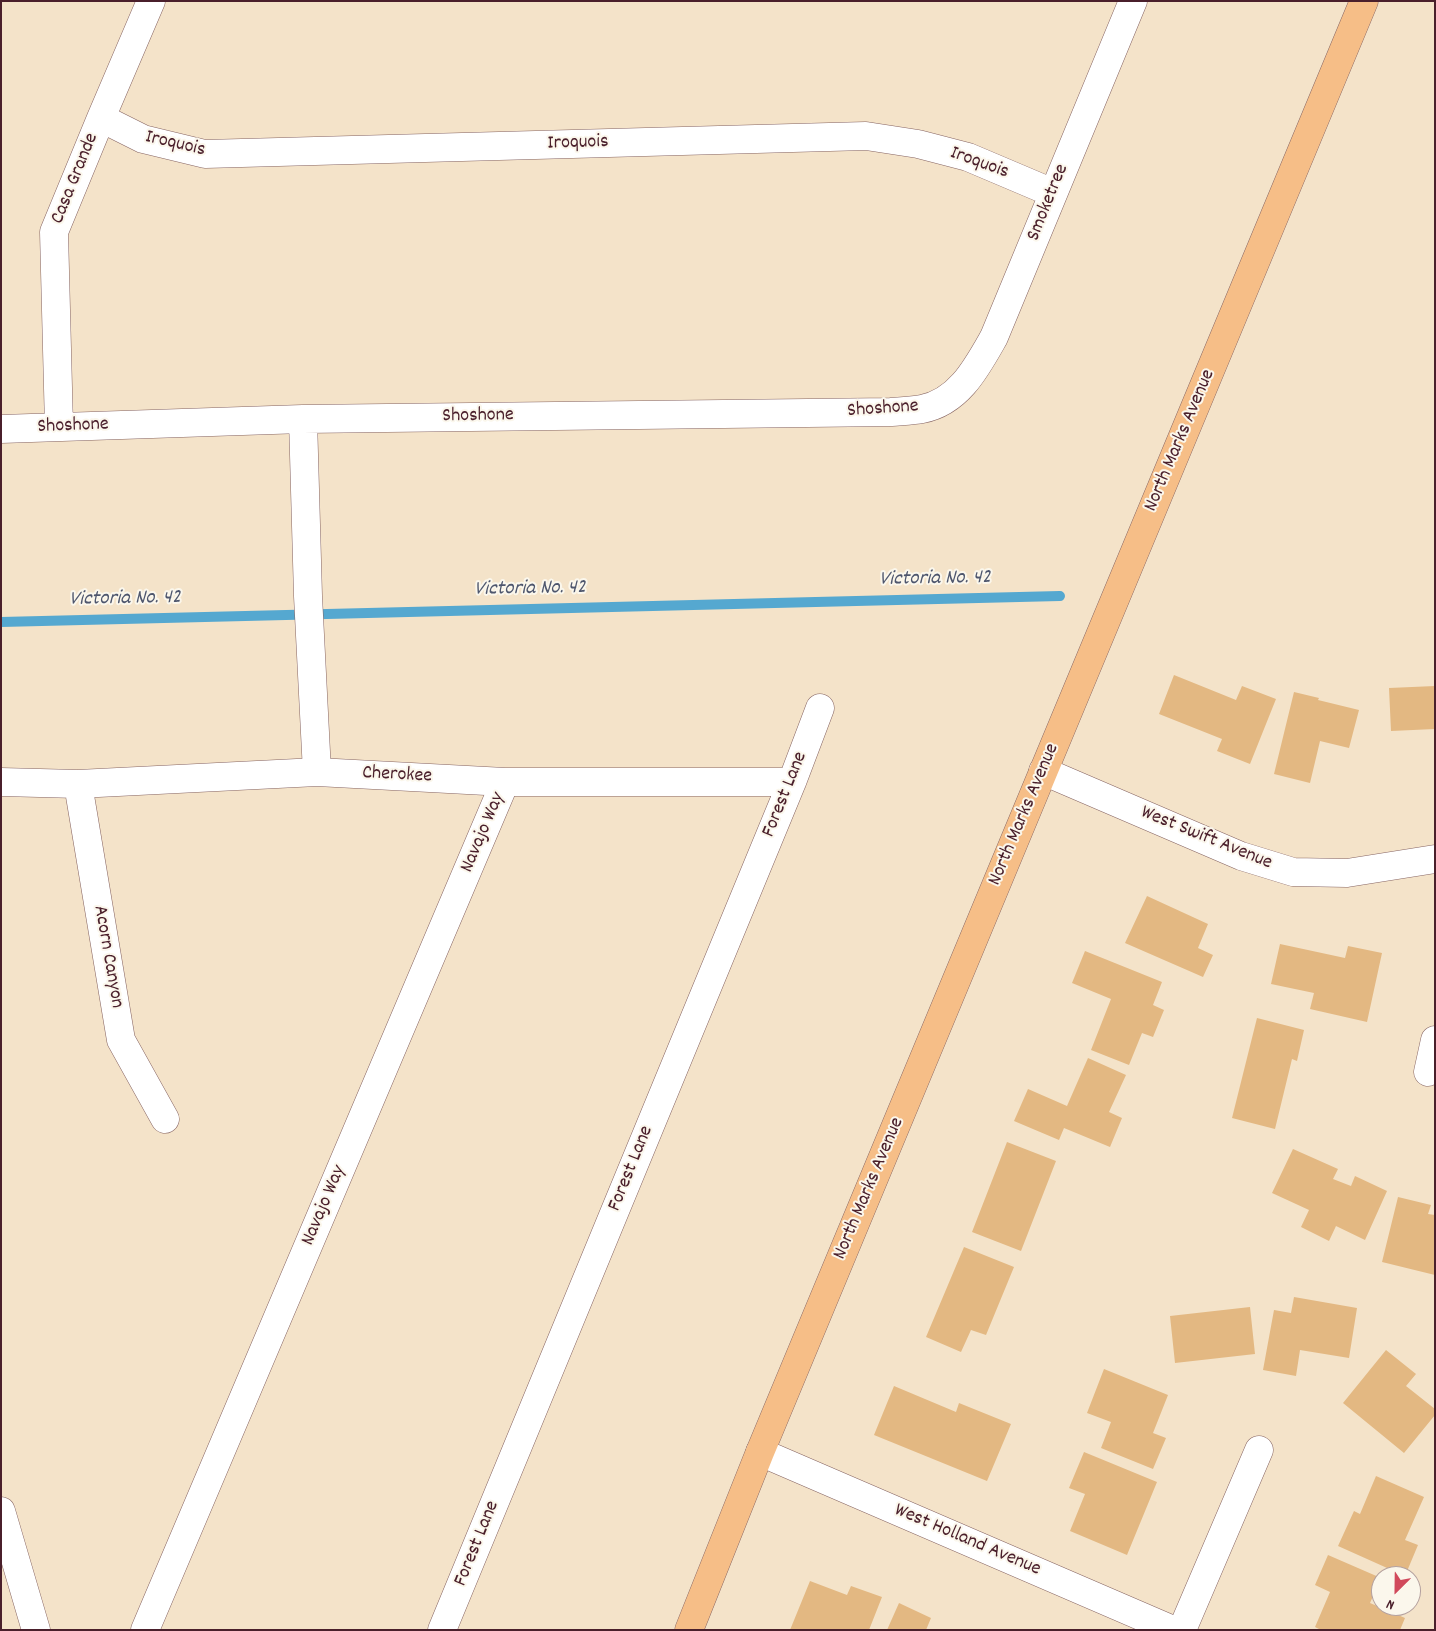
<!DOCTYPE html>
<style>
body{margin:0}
#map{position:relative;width:1436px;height:1631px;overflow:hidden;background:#f4e3c9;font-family:Dekko,sans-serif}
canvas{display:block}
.frame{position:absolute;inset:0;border:2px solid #4a1f2b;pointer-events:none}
.north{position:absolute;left:1371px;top:1566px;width:50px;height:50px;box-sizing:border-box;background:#fbf7ec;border:1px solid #b4a19f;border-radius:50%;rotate:203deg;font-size:14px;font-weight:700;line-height:20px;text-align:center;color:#4a1f2b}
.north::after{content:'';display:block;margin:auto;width:18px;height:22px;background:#d1495b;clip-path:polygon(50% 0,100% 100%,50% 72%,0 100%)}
</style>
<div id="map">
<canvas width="1436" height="1631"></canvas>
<div class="frame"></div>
<div class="north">N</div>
</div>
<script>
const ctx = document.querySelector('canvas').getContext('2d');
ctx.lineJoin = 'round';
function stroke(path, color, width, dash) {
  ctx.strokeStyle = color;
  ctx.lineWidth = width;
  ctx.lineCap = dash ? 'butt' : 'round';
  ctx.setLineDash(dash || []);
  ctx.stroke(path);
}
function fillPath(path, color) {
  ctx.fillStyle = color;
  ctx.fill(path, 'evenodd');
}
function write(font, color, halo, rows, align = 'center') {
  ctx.font = font + ' Dekko,sans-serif';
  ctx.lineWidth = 4;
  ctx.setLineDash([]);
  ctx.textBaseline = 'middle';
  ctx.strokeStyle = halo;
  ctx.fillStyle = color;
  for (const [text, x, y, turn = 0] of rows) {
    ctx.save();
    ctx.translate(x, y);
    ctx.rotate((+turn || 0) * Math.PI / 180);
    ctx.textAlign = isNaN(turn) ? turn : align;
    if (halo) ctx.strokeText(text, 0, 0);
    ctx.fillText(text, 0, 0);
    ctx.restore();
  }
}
stroke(new Path2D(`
 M 1,622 L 1060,596`), '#55a8d0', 10);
fillPath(new Path2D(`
 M 1174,675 L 1236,700 L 1242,686 L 1276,699 L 1250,764 L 1217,751 L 1222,739 L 1159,714 Z
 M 1435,686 L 1435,729 L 1391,731 L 1389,688 Z
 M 1294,692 L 1319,698 L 1318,700 L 1359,710 L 1349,748 L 1320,741 L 1310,783 L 1274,774 Z
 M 1147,896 L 1208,924 L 1198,948 L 1213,955 L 1203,977 L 1125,943 Z
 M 1280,944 L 1345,958 L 1348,946 L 1382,953 L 1367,1022 L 1310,1009 L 1314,993 L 1271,984 Z
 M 1085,951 L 1162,982 L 1153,1005 L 1164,1010 L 1153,1037 L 1142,1033 L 1129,1065 L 1091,1050 L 1111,999 L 1072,983 Z
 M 1257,1018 L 1304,1030 L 1297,1061 L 1292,1059 L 1275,1129 L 1232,1118 Z
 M 1088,1058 L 1126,1075 L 1109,1112 L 1122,1118 L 1110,1147 L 1064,1128 L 1059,1140 L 1014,1121 L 1028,1089 L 1067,1106 Z
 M 1007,1142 L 1056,1161 L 1021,1251 L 972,1232 Z
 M 1293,1149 L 1338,1169 L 1333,1179 L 1351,1186 L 1355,1176 L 1387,1191 L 1365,1240 L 1336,1226 L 1329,1241 L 1301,1227 L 1309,1210 L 1272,1193 Z
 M 1398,1197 L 1431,1205 L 1428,1214 L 1435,1215 L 1435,1275 L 1382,1262 Z
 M 964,1247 L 1014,1267 L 986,1335 L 971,1330 L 961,1352 L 926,1337 Z
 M 1294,1297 L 1357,1308 L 1349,1358 L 1300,1350 L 1296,1376 L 1263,1370 L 1274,1310 L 1291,1313 Z
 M 1250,1307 L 1255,1354 L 1175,1363 L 1170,1316 Z
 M 1386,1350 L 1416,1374 L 1406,1386 L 1435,1409 L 1435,1415 L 1404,1453 L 1343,1403 Z
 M 1104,1369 L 1168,1395 L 1153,1433 L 1166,1438 L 1153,1469 L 1101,1448 L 1111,1422 L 1087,1413 Z
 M 894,1386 L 956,1412 L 959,1403 L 1011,1424 L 987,1481 L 874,1435 Z
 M 1084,1452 L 1157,1482 L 1127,1555 L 1070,1531 L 1085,1494 L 1069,1488 Z
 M 1376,1476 L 1424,1497 L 1405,1540 L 1418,1545 L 1405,1576 L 1338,1546 L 1354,1511 L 1360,1514 Z
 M 1328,1555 L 1381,1578 L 1370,1603 L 1405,1618 L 1400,1630 L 1321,1630 L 1315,1627 L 1330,1592 L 1315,1585 Z
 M 810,1581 L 847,1595 L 851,1586 L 882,1597 L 869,1630 L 790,1630 Z
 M 899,1603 L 931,1618 L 926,1630 L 887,1630 Z`), '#e3b882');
const minor = new Path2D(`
 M 101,118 L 143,139 L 205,154 L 866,136 L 918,144 L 968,157 L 1053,193
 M 303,419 L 308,596 L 317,772
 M 59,427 L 54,232 L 101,118 L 151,1
 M 1,429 L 303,419 L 891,412 C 901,411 912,411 922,409 C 959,402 977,367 994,337 L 1133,1
 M 1043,771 L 1241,856 L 1293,872 L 1347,873 L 1435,859
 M 1,782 L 78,784 L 317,772 L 505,782 L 792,782
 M 78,784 L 121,1040 L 165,1119
 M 1428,1072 L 1435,1040
 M 760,1452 L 1173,1630
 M 1,1511 L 36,1630
 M 145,1630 L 505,782
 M 442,1630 L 792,782 L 820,708
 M 1182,1630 L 1259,1450`);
const major = new Path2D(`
 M 689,1630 L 760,1452 L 1364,1`);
stroke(minor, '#866462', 29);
stroke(major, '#866462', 29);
stroke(minor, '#fff', 28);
stroke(major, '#f6be87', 28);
write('20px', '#4a1f2b', '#fbf7ec', [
 ["Iroquois",578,144,-2],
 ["Iroquois",175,145,13],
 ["Iroquois",979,164,20],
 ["Casa Grande",76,179,-68],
 ["Smoketree",1049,203,-68],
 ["Shoshone",883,410,-4],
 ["Shoshone",478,417,-1],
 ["Shoshone",73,427,-2],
 ["North Marks Avenue",1181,441,-67],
 ["Cherokee",397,776,3],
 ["Forest Lane",786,795,-68],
 ["North Marks Avenue",1025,815,-67],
 ["Navajo Way",484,833,-67],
 ["West Swift Avenue",1206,839,22],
 ["Acorn Canyon",107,957,80],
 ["Forest Lane",632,1169,-68],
 ["North Marks Avenue",870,1189,-67],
 ["Navajo Way",325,1206,-67],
 ["West Holland Avenue",967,1541,23],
 ["Forest Lane",478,1544,-68]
]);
write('italic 21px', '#4e566d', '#fbf7ec', [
 ["Victoria No. 42",935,580,-1],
 ["Victoria No. 42",530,590,-1],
 ["Victoria No. 42",125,600,-1]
]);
</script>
